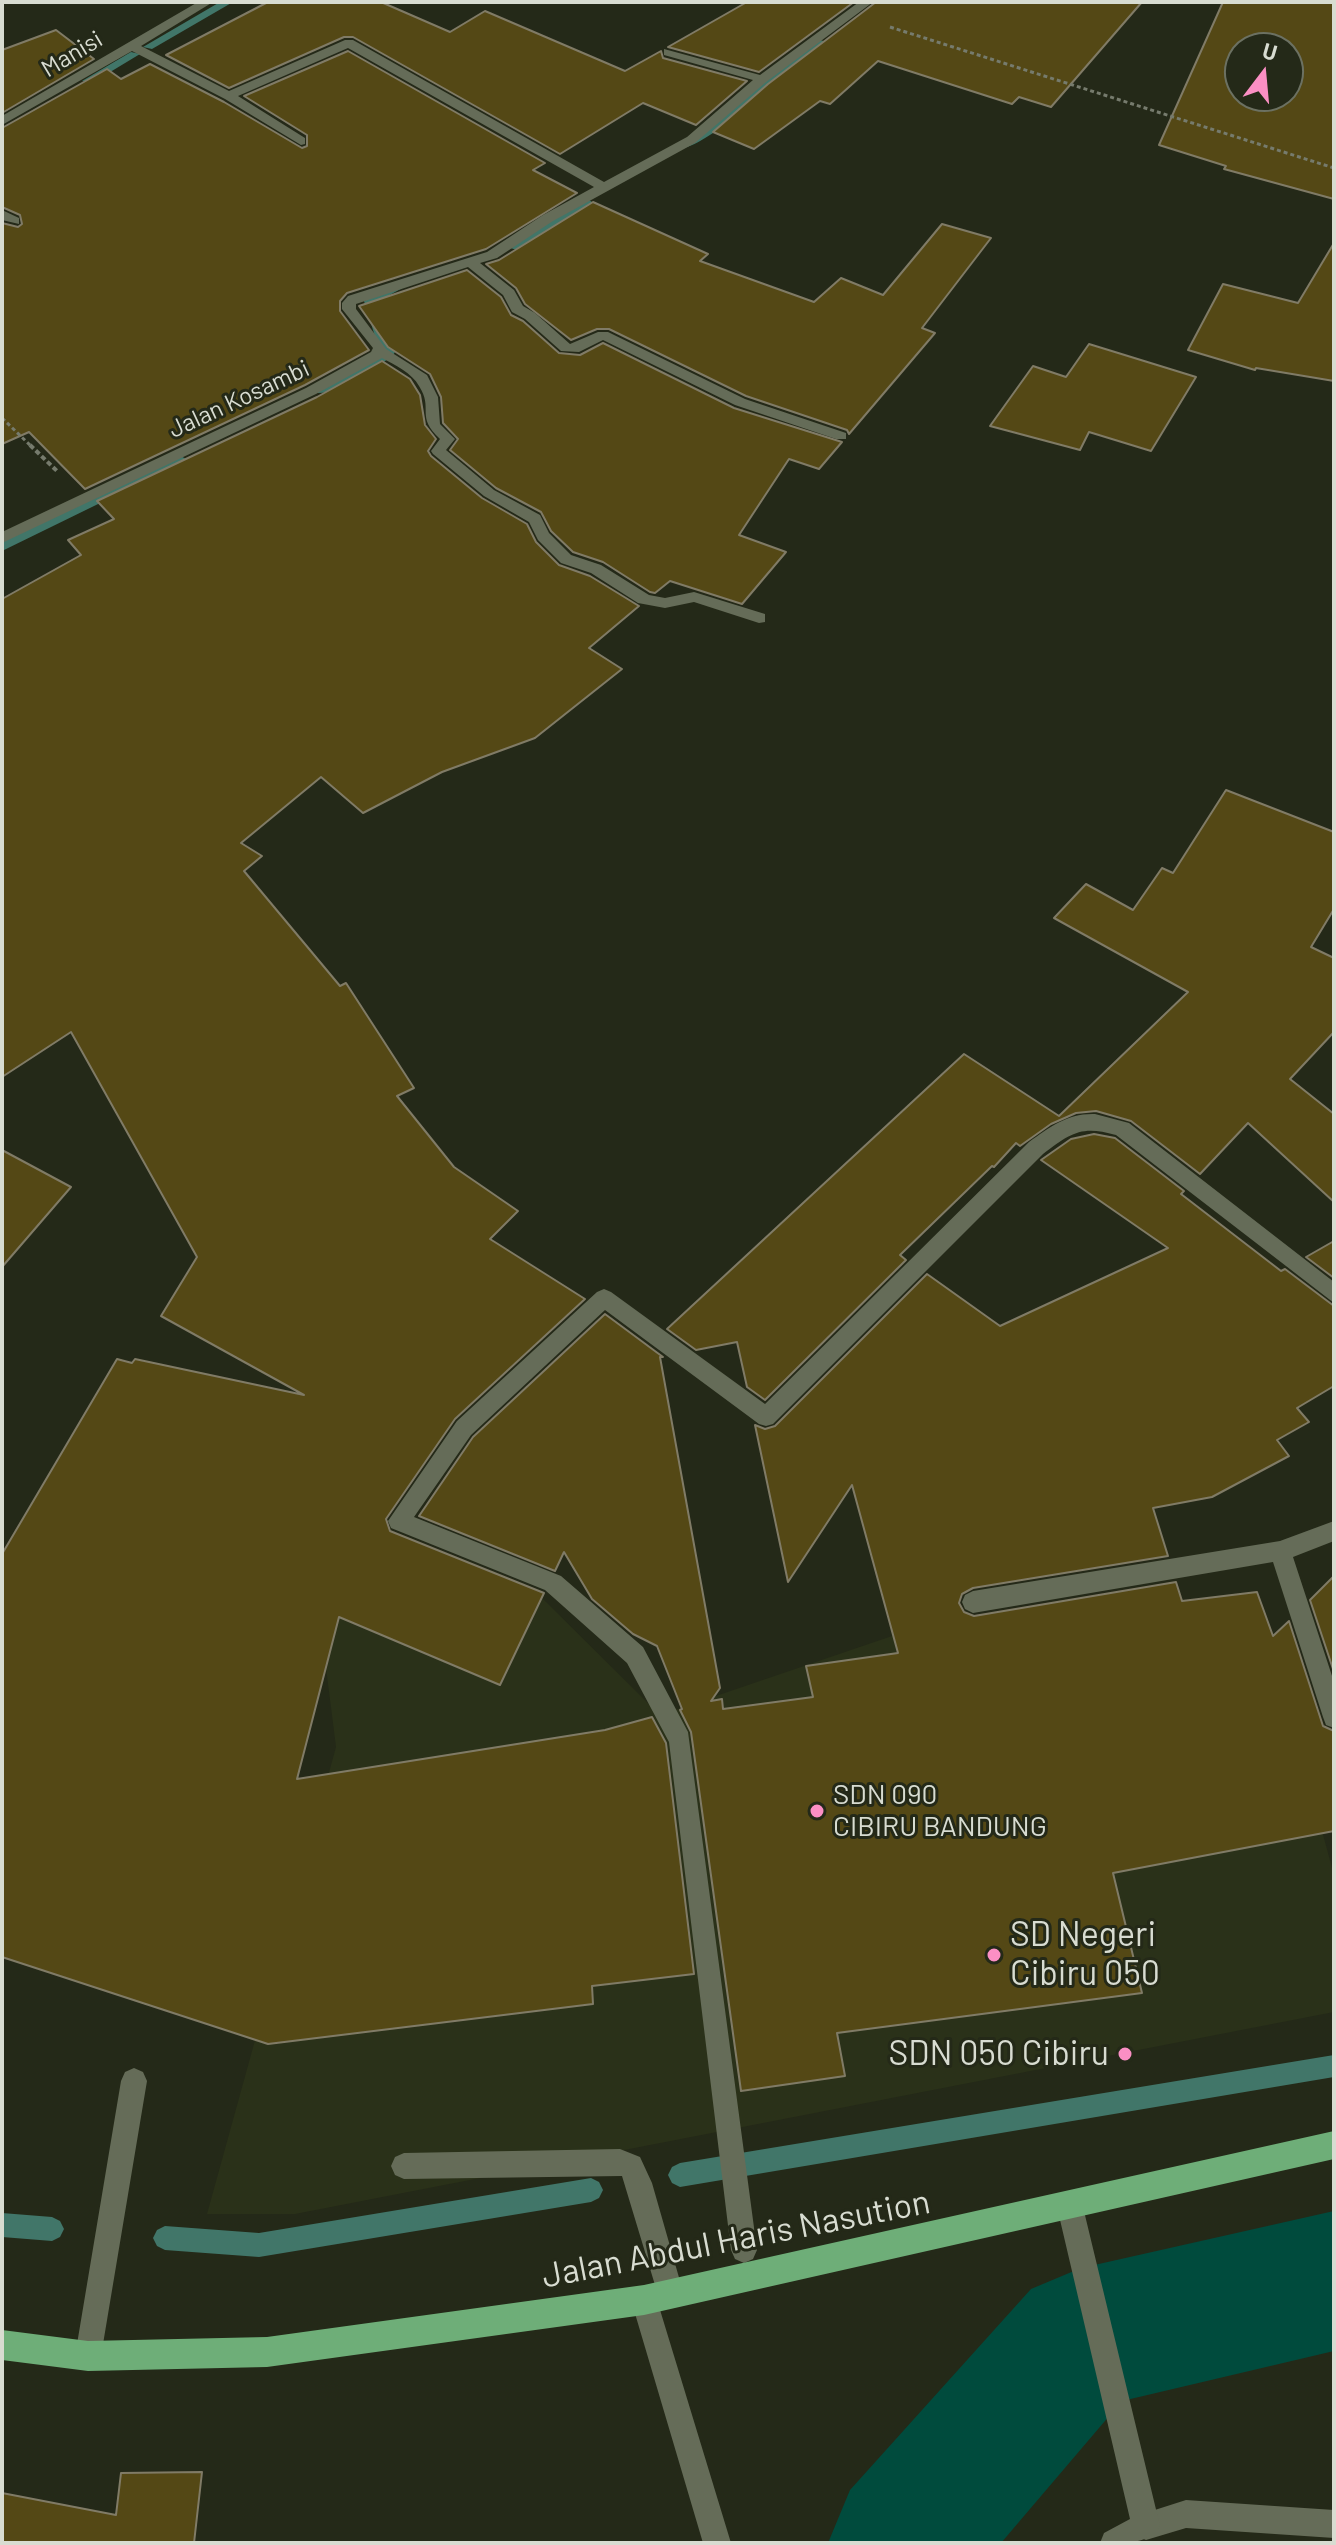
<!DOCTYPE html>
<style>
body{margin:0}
#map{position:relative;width:1336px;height:2545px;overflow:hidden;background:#242918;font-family:Barlow,sans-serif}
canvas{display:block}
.frame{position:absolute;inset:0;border:4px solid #d8dcd1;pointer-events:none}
.north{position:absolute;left:1224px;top:32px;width:80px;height:80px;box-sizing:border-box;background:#242918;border:2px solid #6c7162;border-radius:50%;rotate:16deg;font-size:22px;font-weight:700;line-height:32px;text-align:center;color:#d8dcd1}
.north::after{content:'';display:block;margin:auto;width:28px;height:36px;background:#fb8fc4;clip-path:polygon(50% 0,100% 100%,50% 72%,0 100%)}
</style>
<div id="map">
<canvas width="1336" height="2545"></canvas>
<div class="frame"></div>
<div class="north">U</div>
</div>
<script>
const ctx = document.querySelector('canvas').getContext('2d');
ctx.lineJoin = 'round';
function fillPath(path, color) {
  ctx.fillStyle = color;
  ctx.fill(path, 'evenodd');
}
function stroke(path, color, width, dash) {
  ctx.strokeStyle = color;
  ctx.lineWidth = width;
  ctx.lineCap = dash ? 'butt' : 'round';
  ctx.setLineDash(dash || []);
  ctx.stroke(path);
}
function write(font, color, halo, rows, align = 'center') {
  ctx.font = font + ' Barlow,sans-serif';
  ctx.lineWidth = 6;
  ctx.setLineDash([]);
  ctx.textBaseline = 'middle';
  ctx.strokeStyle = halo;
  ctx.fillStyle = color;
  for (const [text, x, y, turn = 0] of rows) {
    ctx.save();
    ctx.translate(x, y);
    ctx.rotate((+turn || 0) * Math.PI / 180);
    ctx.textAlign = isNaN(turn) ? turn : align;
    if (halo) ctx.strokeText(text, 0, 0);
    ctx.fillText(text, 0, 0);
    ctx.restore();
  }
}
fillPath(new Path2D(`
 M 304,1494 L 542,1598 L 660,1715 L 895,1635 L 1257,1592 L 1334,1875 L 1334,2012 L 295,2214 L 207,2214 L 336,1747 Z`), '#2a3119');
fillPath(new Path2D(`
 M 220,2 L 233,2 L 152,49 L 143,47 Z
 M 815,39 L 824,41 C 805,61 704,150 681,148 L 681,144 L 708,129 Z
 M 131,52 L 140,54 L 92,83 L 82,81 Z
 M 586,198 L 592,202 L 590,205 L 517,250 L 507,247 Z
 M 396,283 L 406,286 L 377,302 L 390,345 L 395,352 L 393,355 C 378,367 338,395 316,393 L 316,387 L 363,365 L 383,352 L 378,346 L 364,301 Z
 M 179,455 L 186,459 L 184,462 L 2,551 L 2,540 Z
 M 1334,2055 L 1334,2077 L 680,2187 L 672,2183 L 668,2175 L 672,2167 L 680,2163 Z
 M 591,2178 L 599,2182 L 603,2190 L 599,2198 L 591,2202 L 259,2257 L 165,2250 L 157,2246 L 153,2238 L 157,2230 L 165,2226 L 259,2233 Z
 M 2,2213 L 52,2217 L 60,2221 L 64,2229 L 60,2237 L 52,2241 L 2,2237 Z`), '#417669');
fillPath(new Path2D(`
 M 1334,2211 L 1334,2351 L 1122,2401 L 1001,2543 L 828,2543 L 850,2490 L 1031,2289 L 1081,2268 Z`), '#004b3d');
const building = new Path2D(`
 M 268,2 L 381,2 L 450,32 L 485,11 L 625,71 L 661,51 L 663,58 L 747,81 L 696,125 L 643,103 L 560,154 L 353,37 L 344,37 L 229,88 L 166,55 Z
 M 747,2 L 854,2 L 759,72 L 668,47 Z
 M 876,2 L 1142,2 L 1051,107 L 1019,97 L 1012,104 L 878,61 L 830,104 L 820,101 L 754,149 L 713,132 L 768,84 Z
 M 1223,2 L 1334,2 L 1334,199 L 1224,169 L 1226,166 L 1159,145 ZM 1240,48 L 1288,48 L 1288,96 L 1240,96 Z
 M 56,30 L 94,59 L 2,113 L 2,50 Z
 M 348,51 L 545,163 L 533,170 L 577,193 L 486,249 L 347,293 L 340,301 L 340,311 L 369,350 L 305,385 L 85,489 L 29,432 L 2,444 L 2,223 L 18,227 L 22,224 L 20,215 L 2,207 L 2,128 L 107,69 L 121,79 L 150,64 L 224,102 L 302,148 L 307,146 L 307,135 L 244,96 Z
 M 593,202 L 708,254 L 700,261 L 814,302 L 841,278 L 883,295 L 942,224 L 991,238 L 922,328 L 935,333 L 849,434 L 847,430 L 746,396 L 609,329 L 597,329 L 571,340 L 525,304 L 516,288 L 486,264 L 499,260 Z
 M 1334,243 L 1334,381 L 1256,368 L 1255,370 L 1188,350 L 1223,284 L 1298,303 Z
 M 467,270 L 501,297 L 511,315 L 523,321 L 559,353 L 580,355 L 603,343 L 734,408 L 842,442 L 819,469 L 789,459 L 739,535 L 786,552 L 742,604 L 670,581 L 655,593 L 650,592 L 603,562 L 573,552 L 551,531 L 541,512 L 496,488 L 450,450 L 458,439 L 443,423 L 441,397 L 430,374 L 388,347 L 359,306 Z
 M 1089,344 L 1196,377 L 1151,451 L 1089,432 L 1080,450 L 990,426 L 1033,366 L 1066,377 Z
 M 382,361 L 410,379 L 420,395 L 425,425 L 436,439 L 428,451 L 431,456 L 482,498 L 527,524 L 536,542 L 559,565 L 590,576 L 639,606 L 589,648 L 622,669 L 535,738 L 442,772 L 363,813 L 321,777 L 241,843 L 262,856 L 244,871 L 340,986 L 346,983 L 414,1088 L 397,1096 L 454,1167 L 518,1211 L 490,1239 L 585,1299 L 455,1419 L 386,1519 L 390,1531 L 544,1593 L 500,1685 L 339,1617 L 297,1779 L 605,1730 L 652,1717 L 666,1743 L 694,1974 L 592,1986 L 593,2004 L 268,2044 L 2,1957 L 2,1554 L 117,1359 L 132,1363 L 135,1359 L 304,1395 L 161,1316 L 197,1257 L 71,1032 L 2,1077 L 2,599 L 81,555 L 68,540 L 114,519 L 97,501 L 317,397 Z
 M 1226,790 L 1334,832 L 1334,909 L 1311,947 L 1334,958 L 1334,1032 L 1290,1079 L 1334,1114 L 1334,1202 L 1248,1123 L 1200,1174 L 1131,1121 L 1096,1111 L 1076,1113 L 1051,1124 L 1020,1146 L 1016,1143 L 994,1167 L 992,1166 L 900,1255 L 906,1260 L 765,1400 L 747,1387 L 737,1342 L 696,1350 L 667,1329 L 964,1054 L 1059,1116 L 1188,992 L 1054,918 L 1086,884 L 1133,910 L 1162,868 L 1173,873 Z
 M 1094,1134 L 1115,1138 L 1184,1191 L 1181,1194 L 1281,1271 L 1285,1269 L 1334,1306 L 1334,1386 L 1297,1408 L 1309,1422 L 1277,1440 L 1289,1456 L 1212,1497 L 1153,1508 L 1168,1556 L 973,1588 L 962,1594 L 959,1603 L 964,1612 L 974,1616 L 1176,1582 L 1182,1601 L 1257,1592 L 1273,1636 L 1289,1621 L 1323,1726 L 1334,1731 L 1334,1831 L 1113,1873 L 1142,1993 L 837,2033 L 845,2076 L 741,2091 L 691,1732 L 680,1710 L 682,1709 L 657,1646 L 633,1634 L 592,1599 L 564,1552 L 555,1571 L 419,1516 L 473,1437 L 605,1314 L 663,1357 L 660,1357 L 720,1688 L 711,1701 L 722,1699 L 723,1709 L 813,1697 L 806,1666 L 898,1653 L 852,1485 L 788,1582 L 755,1425 L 765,1429 L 775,1426 L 927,1274 L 1000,1326 L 1168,1248 L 1041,1160 L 1071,1139 Z
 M 2,1150 L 71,1187 L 2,1267 Z
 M 1334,1241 L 1334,1278 L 1306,1257 Z
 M 1334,1576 L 1334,1672 L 1310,1600 Z
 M 202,2472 L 194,2543 L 2,2543 L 2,2493 L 116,2515 L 121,2473 Z`);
fillPath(building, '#544815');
stroke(building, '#807b66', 2);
stroke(new Path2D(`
 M 890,27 L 1334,168
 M 2,418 L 32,447`), '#767b6d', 3, [4, 3]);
stroke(new Path2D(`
 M 30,445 L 58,472`), '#767b6d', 4, [5, 3]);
fillPath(new Path2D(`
 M 2,210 L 19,218 L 19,224 L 2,220 Z
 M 134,2068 L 143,2072 L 147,2081 L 101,2356 L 98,2366 L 88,2369 L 78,2366 L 75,2356 L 121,2081 L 125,2072 Z
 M 620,2149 L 640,2157 L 652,2183 L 684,2295 L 680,2304 L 671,2308 L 662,2304 L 658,2295 L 622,2176 L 404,2179 L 395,2175 L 391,2166 L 395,2157 L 404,2153 Z
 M 1186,2500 L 1334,2510 L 1334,2538 L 1186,2528 L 1146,2540 L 1136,2536 L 1132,2526 L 1136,2516 Z`), '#656c58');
fillPath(new Path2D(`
 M 198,2 L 213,2 L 141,46 L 229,91 L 345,40 L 353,40 L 604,182 L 687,137 L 753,80 L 664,55 L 664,49 L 760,75 L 859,2 L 873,2 L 766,82 L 695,143 L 553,221 L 497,258 L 480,263 L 514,290 L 523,306 L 535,313 L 570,344 L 598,332 L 608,332 L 745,399 L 846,433 L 846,439 L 836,439 L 735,405 L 603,340 L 579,352 L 561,351 L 525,319 L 512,312 L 503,295 L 468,267 L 356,304 L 356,309 L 386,349 L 427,375 L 438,397 L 440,424 L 455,439 L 446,450 L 494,490 L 540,515 L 549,533 L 571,555 L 601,565 L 649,595 L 665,598 L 694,592 L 765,614 L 765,622 L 759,623 L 694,602 L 665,608 L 638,603 L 591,573 L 561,563 L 538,540 L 529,522 L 484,496 L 433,454 L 431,451 L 440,439 C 415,416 434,409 419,386 C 412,373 395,365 382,358 L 316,394 L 2,543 L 2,532 L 306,388 L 371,352 L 373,348 L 342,309 L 342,303 L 348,296 L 487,252 L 543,215 L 594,187 L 348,48 L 238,96 L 305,138 L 305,144 L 301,145 L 225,99 L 132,51 L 2,125 L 2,116 Z
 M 1095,1114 L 1129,1123 L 1334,1282 L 1334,1303 L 1116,1135 C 1081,1125 1071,1133 1043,1154 L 773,1424 L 766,1426 L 759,1424 L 605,1310 L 471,1435 L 414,1517 L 561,1576 L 643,1647 L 688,1732 L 757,2250 L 753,2259 L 744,2263 L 735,2259 L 731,2250 L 669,1742 L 627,1663 L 545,1590 L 391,1528 L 388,1521 L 457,1421 L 597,1292 L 604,1289 L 611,1292 L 765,1404 L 1029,1142 C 1050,1127 1068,1113 1095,1114 Z
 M 1334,1521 L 1334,1541 L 1293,1557 L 1334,1682 L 1334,1728 L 1326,1725 L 1323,1717 L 1273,1562 L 973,1613 L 965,1609 L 962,1602 L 965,1595 L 973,1591 L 1280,1541 Z
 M 1070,2194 L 1079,2198 L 1083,2207 L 1160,2526 C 1150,2545 1122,2543 1100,2543 L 1104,2533 L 1130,2519 L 1057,2207 L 1061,2198 Z
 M 644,2287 L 653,2291 L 657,2300 L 731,2543 L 703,2543 L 631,2300 L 635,2291 Z`), '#656c58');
fillPath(new Path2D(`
 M 1334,2131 L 1334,2159 L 644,2315 L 267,2367 L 88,2371 L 2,2360 L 2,2330 L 88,2341 L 267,2337 L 644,2285 Z`), '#6eae78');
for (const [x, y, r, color] of [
 [817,1811,8,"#fb8fc4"],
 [994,1955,8,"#fb8fc4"],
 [1125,2054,8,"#fb8fc4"]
]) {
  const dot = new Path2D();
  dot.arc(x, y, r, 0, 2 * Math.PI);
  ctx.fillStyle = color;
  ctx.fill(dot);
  stroke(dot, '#242918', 3);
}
write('24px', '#d8dcd1', '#242918', [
 ["Manisi",72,54,-31],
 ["Jalan Kosambi",239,399,-25]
]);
write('28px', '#d8dcd1', '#242918', [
 ["SDN 090",833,1795],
 ["CIBIRU BANDUNG",833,1827]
], 'left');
write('34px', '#d8dcd1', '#242918', [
 ["SD Negeri",1010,1935],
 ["Cibiru 050",1010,1974],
 ["SDN 050 Cibiru",1109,2054,"right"]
], 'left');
write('34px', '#d8dcd1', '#242918', [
 ["Jalan Abdul Haris Nasution",736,2239,-11]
]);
</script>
